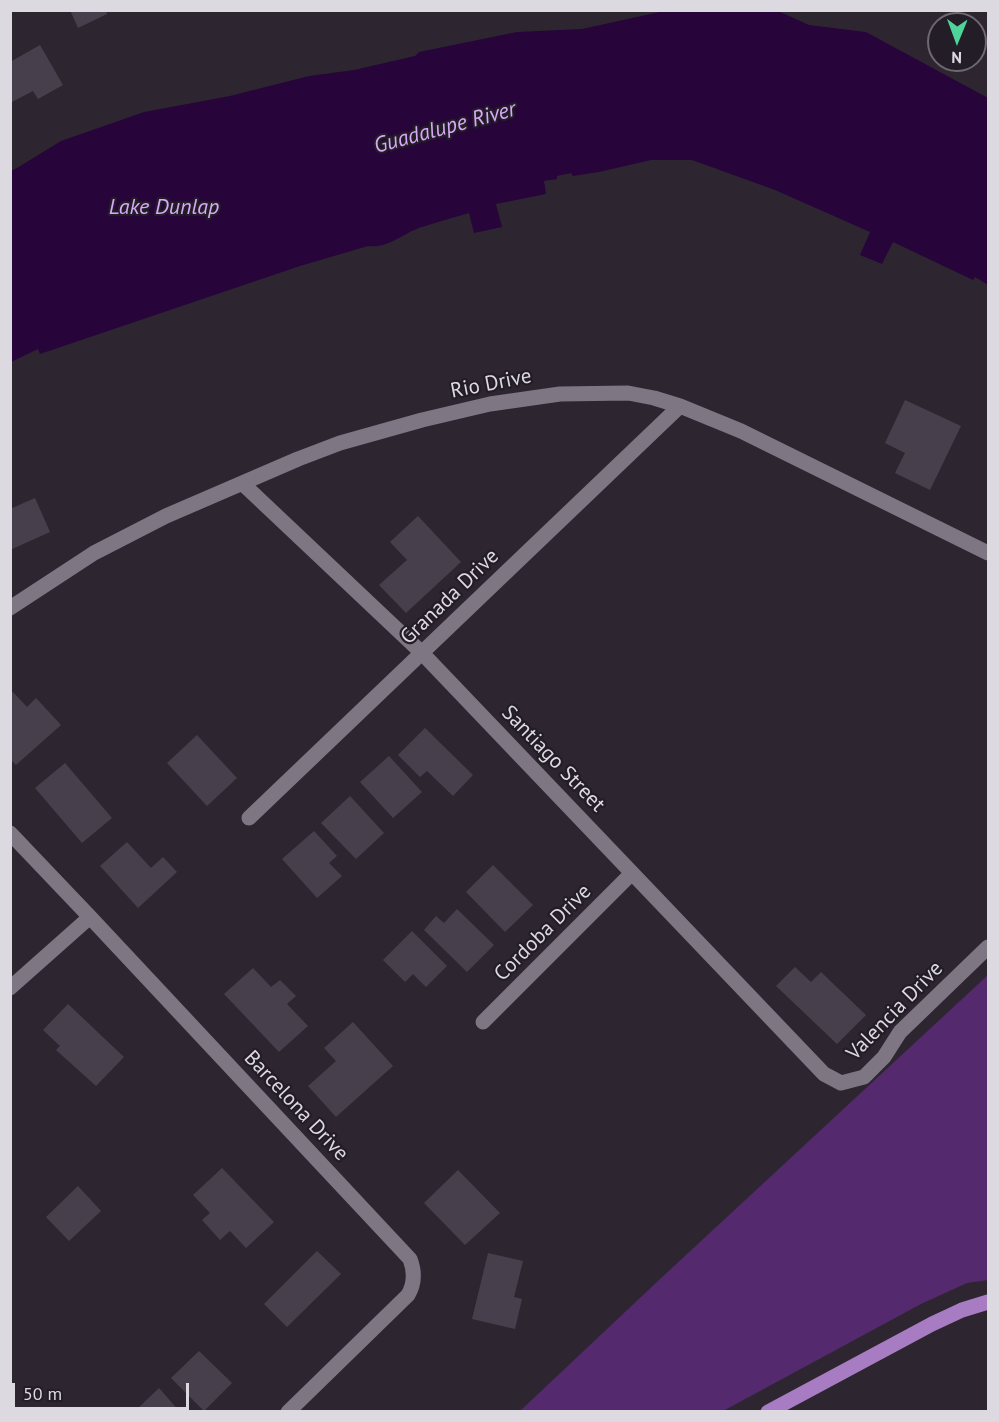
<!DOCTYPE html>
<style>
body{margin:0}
#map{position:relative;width:999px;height:1422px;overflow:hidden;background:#2d2631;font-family:"PT Sans",sans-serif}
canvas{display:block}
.frame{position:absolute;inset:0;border:12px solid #ddd9e0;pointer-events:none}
.north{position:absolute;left:927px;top:12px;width:60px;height:60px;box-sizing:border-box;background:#231d27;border:2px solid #6d6871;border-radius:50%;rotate:181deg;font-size:16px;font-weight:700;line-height:24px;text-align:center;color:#ddd9e0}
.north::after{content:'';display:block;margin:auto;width:21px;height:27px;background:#4fd399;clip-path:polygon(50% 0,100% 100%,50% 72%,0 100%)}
.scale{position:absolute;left:12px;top:1383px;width:177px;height:27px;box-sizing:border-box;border:3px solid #ddd9e0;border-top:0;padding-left:8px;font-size:18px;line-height:21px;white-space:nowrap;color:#ddd9e0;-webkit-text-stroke:4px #231d27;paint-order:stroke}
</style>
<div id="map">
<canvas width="999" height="1422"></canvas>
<div class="frame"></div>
<div class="north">N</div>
<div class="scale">50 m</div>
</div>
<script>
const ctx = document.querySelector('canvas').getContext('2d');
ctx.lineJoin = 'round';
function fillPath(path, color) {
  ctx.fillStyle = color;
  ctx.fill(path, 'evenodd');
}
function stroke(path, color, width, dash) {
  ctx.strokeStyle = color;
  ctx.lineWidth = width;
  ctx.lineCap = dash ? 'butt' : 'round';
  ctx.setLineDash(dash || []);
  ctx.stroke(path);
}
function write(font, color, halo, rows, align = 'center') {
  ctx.font = font + ' "PT Sans",sans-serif';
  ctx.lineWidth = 4.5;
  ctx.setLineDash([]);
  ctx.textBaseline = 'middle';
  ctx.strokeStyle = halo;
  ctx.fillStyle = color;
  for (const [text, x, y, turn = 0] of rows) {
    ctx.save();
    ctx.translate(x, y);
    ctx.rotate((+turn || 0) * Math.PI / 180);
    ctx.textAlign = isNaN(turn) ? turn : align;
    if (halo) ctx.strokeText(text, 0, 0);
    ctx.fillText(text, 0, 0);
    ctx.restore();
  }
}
fillPath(new Path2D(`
 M 988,975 L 988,1280 L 967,1283 L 921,1304 L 723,1411 L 520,1411 L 659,1280 Z`), '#54296e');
fillPath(new Path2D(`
 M 669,10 L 778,11 L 809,25 L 866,32 L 988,98 L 988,285 L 975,277 L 973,280 L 893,242 L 882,264 L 860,255 L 870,232 L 775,190 L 692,160 L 651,160 L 599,172 L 573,176 L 571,173 L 557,176 L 557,179 L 544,181 L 546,194 L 496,204 L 502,227 L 474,233 L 469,213 C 453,218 437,222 422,227 C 403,233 388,249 368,246 L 300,266 L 40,354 L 38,349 L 11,362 L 11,171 L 17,168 L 61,141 L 144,112 L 230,96 L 309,76 L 354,70 L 415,56 L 419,52 L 517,32 L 582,29 Z`), '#27043a');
fillPath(new Path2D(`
 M 70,10 L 106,10 L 107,14 L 78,28 Z
 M 40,45 L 63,85 L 38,99 L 33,91 L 12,102 L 10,100 L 10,62 Z
 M 905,400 L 961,426 L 930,490 L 895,473 L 905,453 L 885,443 Z
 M 35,498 L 50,532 L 10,550 L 10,509 Z
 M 418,516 L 461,562 L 406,613 L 379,585 L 407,560 L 390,542 Z
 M 13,692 L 27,707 L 36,698 L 61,725 L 16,765 L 10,759 L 10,694 Z
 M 425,728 L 473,775 L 453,796 L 427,771 L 420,777 L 398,755 Z
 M 197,735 L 237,778 L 207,806 L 167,763 Z
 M 389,756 L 422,792 L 393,818 L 360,782 Z
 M 65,763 L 112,818 L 82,843 L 35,788 Z
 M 350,796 L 384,833 L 356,859 L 321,823 Z
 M 314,831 L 337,856 L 329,863 L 342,876 L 317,898 L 282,859 Z
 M 127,842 L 151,868 L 163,857 L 177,872 L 138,908 L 100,866 Z
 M 493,865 L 533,905 L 505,932 L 466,892 Z
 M 457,909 L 494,945 L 467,972 L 424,930 L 436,916 L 444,923 Z
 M 412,931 L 447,966 L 426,987 L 413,974 L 405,982 L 383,960 Z
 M 795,967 L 811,982 L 821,972 L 866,1015 L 837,1044 L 776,986 Z
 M 253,968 L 271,987 L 280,980 L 296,996 L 287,1004 L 308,1026 L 279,1052 L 224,994 Z
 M 68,1004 L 124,1057 L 96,1086 L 56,1050 L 60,1046 L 43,1030 Z
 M 353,1022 L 393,1066 L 336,1117 L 308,1086 L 336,1061 L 324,1048 Z
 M 222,1168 L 274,1222 L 246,1248 L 230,1231 L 220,1240 L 202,1220 L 210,1213 L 193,1195 Z
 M 458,1170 L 500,1213 L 465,1245 L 424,1203 Z
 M 78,1186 L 101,1211 L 69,1241 L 46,1217 Z
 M 317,1251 L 341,1274 L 287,1327 L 264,1304 Z
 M 488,1253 L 523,1261 L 514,1297 L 522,1299 L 515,1329 L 472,1319 Z
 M 199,1351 L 232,1383 L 204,1411 L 171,1378 Z
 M 159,1388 L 180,1412 L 134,1412 Z`), '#47404c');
stroke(new Path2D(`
 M 242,483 L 422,653 L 824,1074 L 841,1083 L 864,1077 L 884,1057 L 900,1032 L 988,947
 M 10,608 L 94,553 L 166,516 L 298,459 L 340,443 L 422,420 L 490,404 L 560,394 L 628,393 L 654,398 L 680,406 L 741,431 L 988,553
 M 249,818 L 680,406
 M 10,833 L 90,917 L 410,1259 C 415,1272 415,1283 408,1295 L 288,1412
 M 10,988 L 90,917
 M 483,1022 L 632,873`), '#7e7683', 15);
stroke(new Path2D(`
 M 768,1412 L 932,1324 L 962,1310 L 988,1302`), '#a77cc3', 15);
write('21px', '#ddd9e0', '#231d27', [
 ["Rio Drive",491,384,-11],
 ["Granada Drive",450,597,-44],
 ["Santiago Street",553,759,46],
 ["Cordoba Drive",543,933,-45],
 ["Valencia Drive",895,1011,-46],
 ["Barcelona Drive",296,1106,47]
]);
write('italic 22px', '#d8a8f9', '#231d27', [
 ["Guadalupe River",445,128,-15],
 ["Lake Dunlap",164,208]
]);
</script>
